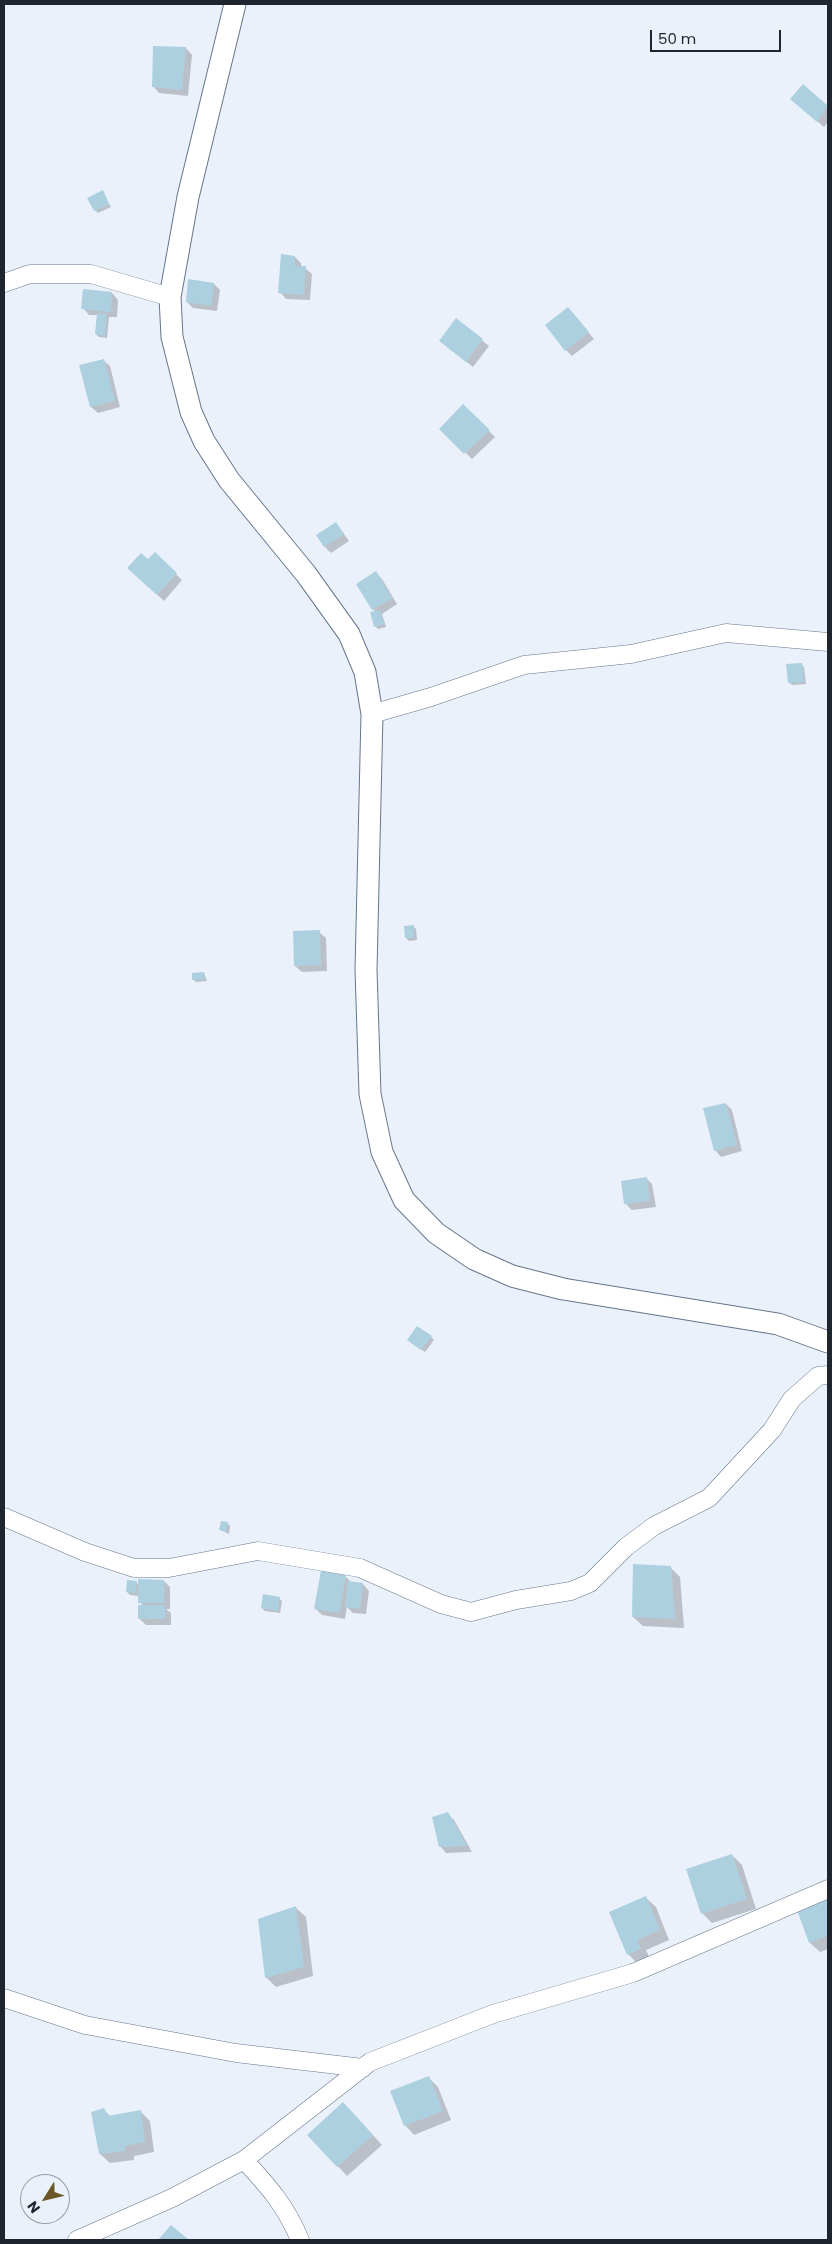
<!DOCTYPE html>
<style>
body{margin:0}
#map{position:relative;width:832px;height:2244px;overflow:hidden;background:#eaf1fb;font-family:Poppins,sans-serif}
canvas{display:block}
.frame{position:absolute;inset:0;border:5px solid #1e252e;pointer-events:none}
.north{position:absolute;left:20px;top:2174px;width:50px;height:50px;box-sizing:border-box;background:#eaf1fb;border:1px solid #989fa9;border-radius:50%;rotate:234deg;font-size:14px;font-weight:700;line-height:20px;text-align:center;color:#1e252e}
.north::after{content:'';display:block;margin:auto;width:18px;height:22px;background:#6a5725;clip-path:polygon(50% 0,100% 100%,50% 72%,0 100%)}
.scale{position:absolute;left:650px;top:30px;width:131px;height:22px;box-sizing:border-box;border:2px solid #1e252e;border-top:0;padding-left:6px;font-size:15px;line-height:18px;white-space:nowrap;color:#1e252e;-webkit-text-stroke:4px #eaf1fb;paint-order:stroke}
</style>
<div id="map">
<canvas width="832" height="2244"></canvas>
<div class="frame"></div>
<div class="north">N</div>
<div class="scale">50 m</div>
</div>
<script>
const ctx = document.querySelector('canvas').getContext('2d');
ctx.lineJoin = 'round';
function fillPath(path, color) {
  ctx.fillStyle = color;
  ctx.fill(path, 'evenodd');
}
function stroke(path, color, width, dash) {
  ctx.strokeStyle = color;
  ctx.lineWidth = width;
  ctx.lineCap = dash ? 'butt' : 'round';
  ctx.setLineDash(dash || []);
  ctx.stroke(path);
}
fillPath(new Path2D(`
 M 186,48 L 192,55 L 188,96 L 159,93 L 153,86 Z
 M 803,86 L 828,108 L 828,122 L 824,127 L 798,105 Z
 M 102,192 L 111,207 L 98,213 L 95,210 Z
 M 295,257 L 301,263 L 301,267 L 305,268 L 312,274 L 310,300 L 286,299 L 280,292 Z
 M 214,284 L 220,290 L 217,311 L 193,308 L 187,302 Z
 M 112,293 L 118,300 L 117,317 L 109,317 L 107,338 L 99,337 L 96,334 L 98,315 L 89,315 L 83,308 Z
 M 568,308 L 594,339 L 572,356 L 566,350 Z
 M 456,320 L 489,346 L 473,367 L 441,341 Z
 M 103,360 L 110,366 L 120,407 L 98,413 L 91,407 Z
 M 463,406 L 495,437 L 472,459 L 441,429 Z
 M 336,523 L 349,541 L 331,553 L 325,547 Z
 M 155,554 L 182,580 L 164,601 L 135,574 Z
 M 376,573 L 382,579 L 397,604 L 382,614 L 386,627 L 378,629 L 375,626 L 376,612 L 373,609 Z
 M 801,664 L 804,667 L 806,684 L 792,685 L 789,682 Z
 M 413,926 L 416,929 L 417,940 L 409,941 L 406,938 Z
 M 319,932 L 326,938 L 327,971 L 302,972 L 295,966 Z
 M 204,973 L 207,981 L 196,982 L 193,979 Z
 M 726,1104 L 732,1110 L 742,1151 L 721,1157 L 715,1150 Z
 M 646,1178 L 652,1184 L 656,1207 L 632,1210 L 626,1204 L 622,1182 Z
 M 431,1337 L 434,1340 L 425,1352 L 411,1343 Z
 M 227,1523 L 230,1526 L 229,1534 L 221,1530 Z
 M 671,1568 L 680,1577 L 684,1628 L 643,1626 L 633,1617 Z
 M 345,1576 L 352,1583 L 363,1584 L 369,1591 L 366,1614 L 353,1613 L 347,1607 L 345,1619 L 322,1615 L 315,1608 Z
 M 164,1581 L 170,1587 L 170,1609 L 166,1609 L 171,1613 L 171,1625 L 146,1625 L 139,1618 L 144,1606 L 139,1602 L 139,1596 L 130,1595 L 127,1592 L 136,1582 L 139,1585 Z
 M 279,1598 L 282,1601 L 280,1613 L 265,1611 L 262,1608 Z
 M 448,1814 L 454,1820 L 472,1852 L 446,1853 L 440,1846 Z
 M 732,1855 L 742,1865 L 756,1909 L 712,1923 L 702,1913 Z
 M 828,1896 L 828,1949 L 820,1952 L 810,1943 Z
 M 646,1898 L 656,1907 L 669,1940 L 646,1950 L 650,1959 L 638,1964 L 628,1954 Z
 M 296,1908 L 306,1917 L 313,1976 L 276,1987 L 266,1977 Z
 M 428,2077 L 438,2087 L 451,2120 L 414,2135 L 405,2125 Z
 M 103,2109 L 111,2117 L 141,2112 L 150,2121 L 154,2152 L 134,2156 L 134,2160 L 110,2163 L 100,2154 Z
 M 353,2113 L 382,2145 L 347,2176 L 309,2135 Z`), '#0003');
fillPath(new Path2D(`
 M 153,46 L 186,47 L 182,90 L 152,87 Z
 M 803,84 L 828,106 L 817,122 L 790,99 Z
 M 103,190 L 109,204 L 94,211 L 87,198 Z
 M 281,254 L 295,256 L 295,266 L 306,266 L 304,295 L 278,293 Z
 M 188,279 L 214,283 L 211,306 L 186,302 Z
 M 83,289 L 112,292 L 111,312 L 81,309 Z
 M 568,307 L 589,332 L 565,351 L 545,325 Z
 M 97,313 L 107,314 L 105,336 L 95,334 Z
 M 456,318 L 483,339 L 466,362 L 439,341 Z
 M 104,359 L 115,401 L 90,407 L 79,365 Z
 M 463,404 L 490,430 L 464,454 L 439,429 Z
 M 336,522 L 344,534 L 324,547 L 316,535 Z
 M 155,552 L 177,573 L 157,595 L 127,568 L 141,553 L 148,559 Z
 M 376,571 L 392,598 L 372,610 L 356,584 Z
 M 380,610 L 384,624 L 374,627 L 370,612 Z
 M 802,663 L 804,682 L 788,683 L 786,664 Z
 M 414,925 L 414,938 L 405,938 L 404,926 Z
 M 320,930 L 321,965 L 294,966 L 293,931 Z
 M 204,972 L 205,979 L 192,980 L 192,973 Z
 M 726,1103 L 737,1145 L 714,1151 L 703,1108 Z
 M 647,1177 L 650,1201 L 624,1204 L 621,1181 Z
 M 417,1326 L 432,1336 L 421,1350 L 407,1340 Z
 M 221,1521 L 228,1522 L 226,1532 L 219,1530 Z
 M 633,1564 L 671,1566 L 675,1619 L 632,1617 Z
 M 321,1570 L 346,1575 L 339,1613 L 314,1609 Z
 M 138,1579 L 164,1580 L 164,1603 L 138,1603 Z
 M 127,1580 L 137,1581 L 135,1593 L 126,1592 Z
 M 348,1581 L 363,1583 L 360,1609 L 345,1607 Z
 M 263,1594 L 280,1597 L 278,1611 L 261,1608 Z
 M 138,1605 L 165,1605 L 165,1619 L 138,1619 Z
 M 448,1812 L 467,1846 L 439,1847 L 432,1817 Z
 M 732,1854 L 747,1899 L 701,1914 L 686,1869 Z
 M 828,1895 L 828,1936 L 809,1943 L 797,1910 Z
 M 646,1896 L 660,1930 L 637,1940 L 641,1949 L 627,1955 L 609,1912 Z
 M 296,1906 L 304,1967 L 265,1978 L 258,1919 Z
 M 429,2076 L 443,2111 L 404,2126 L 390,2091 Z
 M 343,2102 L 373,2135 L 337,2167 L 307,2135 Z
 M 104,2108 L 108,2116 L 141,2110 L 145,2142 L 125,2146 L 125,2151 L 99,2154 L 91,2112 Z
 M 171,2225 L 189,2240 L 158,2240 Z`), '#acd0df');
const minor = new Path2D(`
 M 4,283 L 30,274 L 91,274 L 170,297
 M 372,714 L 431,697 L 524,665 L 631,654 L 726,633 L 828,642
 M 4,1517 L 85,1552 L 134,1568 L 169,1568 L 258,1551 L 360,1568 L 441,1604 L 471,1612 L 516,1600 L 571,1591 L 590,1583 L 626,1547 L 654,1526 L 709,1498 L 772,1430 L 792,1399 L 818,1376 L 828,1375
 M 4,1998 L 85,2025 L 236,2053 L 363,2068
 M 244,2160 C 269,2187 286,2206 300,2240
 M 77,2240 L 172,2198 L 244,2160 L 370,2062 L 493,2014 L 633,1973 L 828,1889`);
const tertiary = new Path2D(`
 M 235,4 L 188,197 L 170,297 L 172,337 L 191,412 L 204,441 L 229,480 L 306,574 L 349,634 L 365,672 L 372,714 L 366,970 L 370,1094 L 382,1152 L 404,1200 L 436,1233 L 474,1259 L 512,1276 L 563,1289 L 778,1324 L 828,1342`);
stroke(minor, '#66768b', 19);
stroke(tertiary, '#66768b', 23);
stroke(minor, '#fff', 18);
stroke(tertiary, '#fff', 21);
</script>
